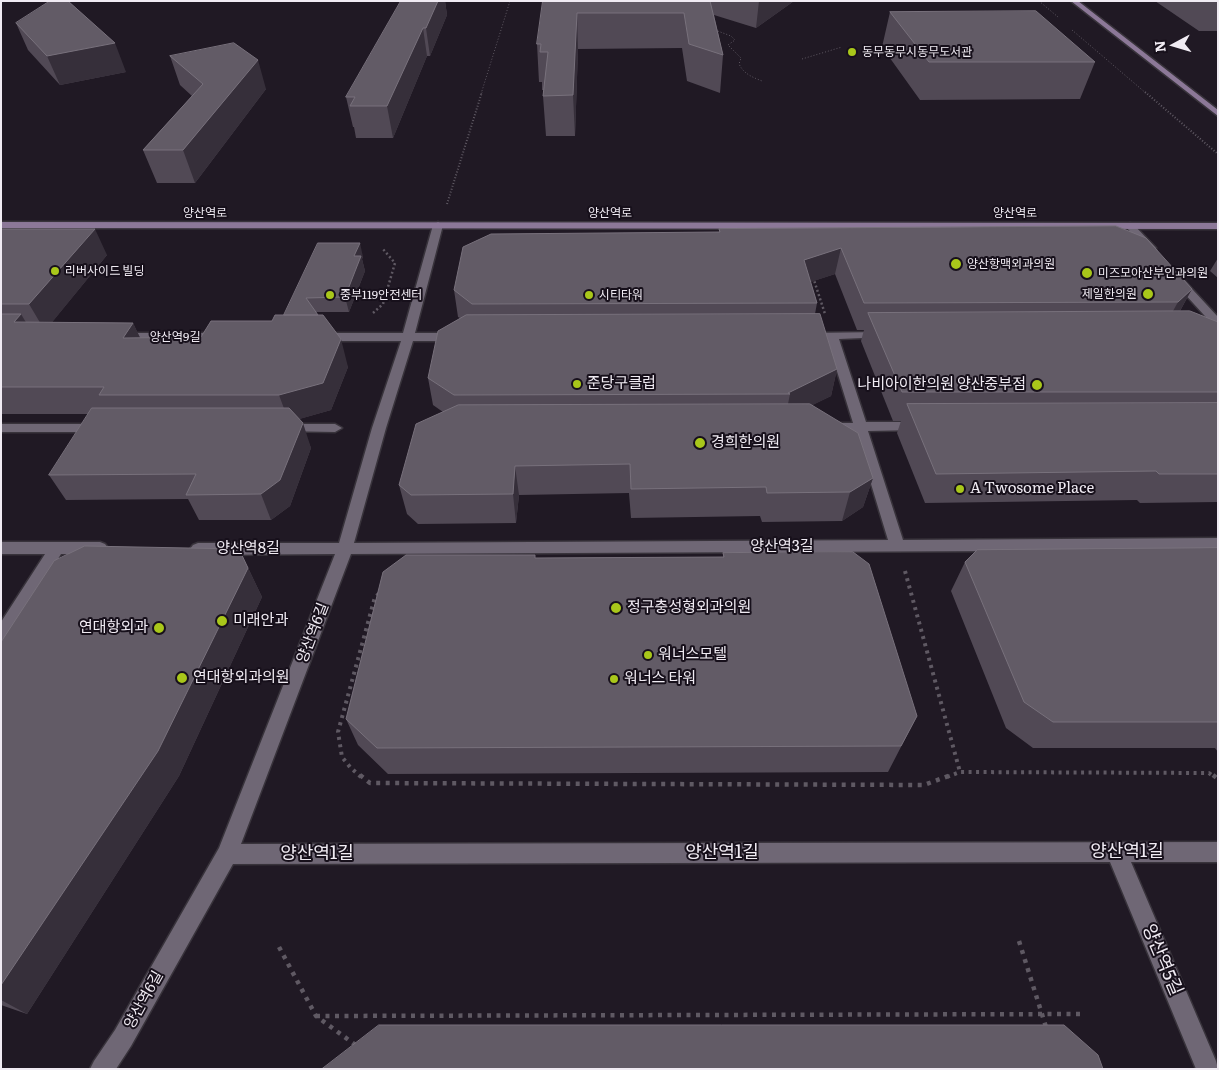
<!DOCTYPE html>
<meta charset="utf-8">
<style>
body{margin:0}
#map{position:relative;width:1219px;height:1070px;overflow:hidden;background:#201924;font-family:Literata,serif}
canvas{display:block}
.frame{position:absolute;inset:0;border:2px solid #f0ebf3;pointer-events:none}
.north{position:absolute;left:1149px;top:20px;width:50px;height:50px;-webkit-text-stroke:4px #17101b;paint-order:stroke;rotate:264deg;font-size:14px;font-weight:700;line-height:20px;text-align:center;color:#f0ebf3}
.north::after{content:'';display:block;margin:auto;width:18px;height:22px;background:#f0ebf3;clip-path:polygon(50% 0,100% 100%,50% 72%,0 100%)}
</style>
<div id="map">
<canvas width="1219" height="1070"></canvas>
<div class="frame"></div>
<div class="north">N</div>
</div>
<script>
const ctx = document.querySelector('canvas').getContext('2d');
ctx.lineJoin = 'round';
function stroke(path, color, width, dash) {
  ctx.strokeStyle = color;
  ctx.lineWidth = width;
  ctx.lineCap = dash ? 'butt' : 'round';
  ctx.setLineDash(dash || []);
  ctx.stroke(path);
}
function fillPath(path, color) {
  ctx.fillStyle = color;
  ctx.fill(path, 'evenodd');
}
function write(font, color, halo, rows, align = 'center') {
  ctx.font = font + ' Literata,"Noto Sans KR",serif';
  ctx.lineWidth = 4;
  ctx.setLineDash([]);
  ctx.textBaseline = 'middle';
  ctx.strokeStyle = halo;
  ctx.fillStyle = color;
  for (const [text, x, y, turn = 0] of rows) {
    ctx.save();
    ctx.translate(x, y);
    ctx.rotate((+turn || 0) * Math.PI / 180);
    ctx.textAlign = isNaN(turn) ? turn : align;
    if (halo) ctx.strokeText(text, 0, 0);
    ctx.fillText(text, 0, 0);
    ctx.restore();
  }
}
const street = new Path2D(`
 M 438,222 L 443,225 L 415,333 L 457,333 L 463,337 L 457,341 L 413,341 L 386,428 L 354,543 L 888,540 L 855,431 L 829,431 L 822,427 L 829,423 L 853,423 L 827,339 L 808,339 L 802,336 L 808,333 L 882,332 L 886,333 L 888,335 L 886,337 L 839,339 L 866,422 L 919,422 L 926,426 L 919,430 L 868,431 L 903,540 L 1218,538 L 1218,550 L 351,554 L 241,844 L 1218,842 L 1218,862 L 1131,862 L 1216,1061 L 1218,1069 L 1196,1069 L 1110,862 L 233,864 L 131,1046 L 116,1069 L 90,1069 L 94,1061 L 115,1030 L 219,848 L 335,554 L 198,555 L 193,553 L 190,549 L 193,545 L 198,543 L 339,543 L 372,428 L 401,341 L 320,341 L 314,337 L 320,333 L 403,333 L 433,225 Z
 M 1130,223 L 1133,224 L 1156,248 L 1156,252 L 1148,252 L 1127,228 L 1127,224 Z
 M 1177,276 L 1181,277 L 1218,317 L 1218,327 L 1214,326 L 1173,281 L 1172,279 Z
 M 120,333 L 222,333 L 228,337 L 222,341 L 116,338 L 114,336 L 116,334 Z
 M 1,424 L 98,424 L 105,428 L 98,432 L 1,432 Z
 M 284,424 L 335,424 L 342,428 L 335,432 L 279,431 L 277,428 Z
 M 1,542 L 100,542 L 105,544 L 108,548 L 105,552 L 100,554 L 61,554 L 7,641 L 1,643 L 1,622 L 45,554 L 1,554 Z`);
const secondary = new Path2D(`
 M 1071,1 L 1078,1 L 1218,110 L 1218,116 Z
 M 1,222 L 1218,223 L 1218,229 L 1,228 Z`);
stroke(street, '#38333b', 3);
stroke(secondary, '#38333b', 3);
stroke(new Path2D(`
 M 1039,1 L 1058,17
 M 715,30 L 731,36 L 735,40 L 728,45 L 741,58 L 739,64 C 744,74 752,77 762,81
 M 1072,30 L 1147,94
 M 802,59 L 842,47
 M 481,94 L 510,1`), '#5f5963', 1, [1, 2]);
stroke(new Path2D(`
 M 1145,92 L 1218,154
 M 447,204 L 482,92`), '#5f5963', 2, [1, 2]);
stroke(new Path2D(`
 M 813,277 L 825,314
 M 373,313 L 383,304 L 395,263 L 382,248`), '#5f5963', 2.5, [2, 2.5]);
stroke(new Path2D(`
 M 905,571 L 960,772
 M 361,777 L 350,767 L 342,757 L 338,732 L 375,597 L 380,593
 M 947,777 L 960,772 L 1209,773 L 1214,777`), '#5f5963', 4, [3, 4.5]);
stroke(new Path2D(`
 M 360,775 L 370,783 L 924,785 L 951,775
 M 1213,775 L 1218,779
 M 1019,941 L 1046,1027
 M 279,947 L 316,1016 L 357,1046
 M 316,1016 L 1083,1014`), '#5f5963', 4.5, [4, 5.5]);
fillPath(street, '#6f6775');
fillPath(secondary, '#8c7898');
fillPath(new Path2D(`
 M 401,1 L 445,1 L 447,15 L 430,56 L 427,56 L 393,138 L 356,138 L 354,127 L 353,127 L 346,97 Z
 M 543,1 L 794,1 L 756,28 L 714,15 L 723,55 L 720,93 L 687,81 L 682,48 L 578,49 L 575,136 L 546,136 L 543,96 L 544,90 L 542,90 L 542,82 L 539,82 L 537,44 Z
 M 1155,1 L 1218,1 L 1218,31 L 1199,31 Z
 M 890,12 L 1095,62 L 1080,99 L 920,100 L 882,47 Z
 M 16,23 L 126,72 L 60,85 L 28,50 Z
 M 170,56 L 266,89 L 195,183 L 157,183 L 143,150 L 192,96 L 180,85 Z
 M 1,229 L 107,255 L 52,322 L 133,323 L 140,338 L 201,337 L 272,321 L 284,315 L 318,243 L 363,257 L 362,259 L 365,271 L 349,312 L 316,312 L 348,367 L 331,410 L 299,419 L 311,448 L 290,506 L 271,520 L 199,520 L 188,499 L 66,500 L 49,475 L 88,414 L 1,414 Z
 M 719,229 L 1192,289 L 1180,311 L 1218,322 L 1218,502 L 1140,503 L 1137,500 L 925,503 L 897,433 L 901,421 L 893,421 L 861,341 L 864,330 L 857,330 L 835,274 L 810,282 L 817,303 L 815,314 L 837,369 L 831,396 L 812,405 L 873,478 L 863,507 L 842,521 L 762,522 L 760,516 L 631,518 L 629,493 L 519,495 L 516,523 L 418,524 L 407,514 L 399,485 L 443,412 L 433,405 L 428,378 L 460,318 L 458,317 L 454,290 L 719,232 Z
 M 1218,258 L 1218,278 L 1210,271 Z
 M 1218,548 L 1218,752 L 1215,748 L 1033,748 L 1006,728 L 951,591 L 965,562 Z
 M 239,549 L 262,597 L 179,776 L 27,1014 L 1,1005 L 1,642 Z
 M 723,553 L 917,716 L 888,772 L 388,774 L 358,745 L 346,719 L 535,558 L 723,557 Z`), '#514955');
fillPath(new Path2D(`
 M 438,1 L 445,1 L 447,15 L 430,56 L 426,28 Z
 M 759,1 L 794,1 L 756,28 Z
 M 577,13 L 578,49 L 575,136 L 573,95 Z
 M 423,28 L 427,56 L 393,138 L 387,106 Z
 M 115,43 L 126,72 L 60,85 L 47,56 Z
 M 258,60 L 266,89 L 195,183 L 183,150 Z
 M 95,229 L 107,255 L 45,331 L 29,304 Z
 M 360,243 L 363,257 L 362,259 L 365,271 L 349,312 L 345,297 L 354,256 Z
 M 841,248 L 835,274 L 799,286 L 804,260 Z
 M 1192,289 L 1177,316 L 1163,329 L 1178,302 Z
 M 21,314 L 37,341 L 14,322 Z
 M 133,323 L 146,350 L 123,338 Z
 M 341,339 L 348,367 L 331,410 L 289,422 L 279,395 Z
 M 837,369 L 831,396 L 785,419 L 790,394 L 788,393 Z
 M 303,423 L 311,448 L 290,506 L 271,520 L 261,494 Z
 M 515,466 L 519,495 L 516,523 L 513,494 Z
 M 873,478 L 863,507 L 842,521 L 850,492 Z
 M 239,549 L 262,597 L 179,776 L 27,1014 L 1,1000 L 1,985 Z`), '#362f3a');
const building = new Path2D(`
 M 50,1 L 68,1 L 115,43 L 47,56 L 16,23 Z
 M 401,1 L 438,1 L 426,28 L 423,28 L 387,106 L 350,106 L 355,97 L 346,97 Z
 M 543,1 L 710,1 L 723,55 L 689,44 L 684,13 L 577,13 L 573,95 L 543,96 L 548,52 L 540,52 L 541,44 L 537,44 Z
 M 1036,11 L 1095,62 L 929,62 L 890,12 Z
 M 234,43 L 258,60 L 183,150 L 143,150 L 203,84 L 170,56 Z
 M 1116,226 L 1146,238 L 1192,289 L 1178,302 L 864,303 L 841,248 L 804,260 L 817,303 L 472,304 L 454,290 L 463,247 L 491,234 L 720,232 L 719,229 Z
 M 1,229 L 95,229 L 29,304 L 1,304 Z
 M 318,243 L 360,243 L 354,256 L 361,256 L 345,297 L 306,298 L 318,315 L 284,315 Z
 M 1190,311 L 1218,322 L 1218,392 L 902,392 L 868,313 Z
 M 1,314 L 21,314 L 14,322 L 133,323 L 123,338 L 201,337 L 211,321 L 272,321 L 275,315 L 323,315 L 341,339 L 323,383 L 279,395 L 99,395 L 104,387 L 1,387 Z
 M 820,314 L 837,369 L 788,393 L 790,394 L 454,395 L 428,378 L 438,331 L 466,315 Z
 M 1218,403 L 1218,474 L 1159,474 L 1156,471 L 936,474 L 907,404 Z
 M 810,404 L 858,433 L 873,478 L 850,492 L 767,493 L 766,487 L 631,489 L 630,464 L 515,466 L 513,494 L 411,495 L 399,485 L 416,424 L 458,405 Z
 M 92,408 L 289,408 L 303,423 L 280,480 L 261,494 L 186,495 L 196,474 L 49,475 Z
 M 85,546 L 239,549 L 248,568 L 158,751 L 1,985 L 1,642 L 54,561 Z
 M 1218,548 L 1218,722 L 1053,722 L 1024,702 L 965,562 L 977,550 Z
 M 853,552 L 869,564 L 917,716 L 901,746 L 377,748 L 346,719 L 383,572 L 406,555 L 535,555 L 535,558 L 724,557 L 723,553 Z
 M 379,1025 L 1064,1025 L 1098,1055 L 1103,1069 L 322,1069 Z`);
fillPath(building, '#625b66');
stroke(building, '#78717c', 1);
for (const [x, y, r, color] of [
 [852,52,5,"#a9c71a"],
 [956,264,6,"#a9c71a"],
 [55,271,5,"#a9c71a"],
 [1087,273,6,"#a9c71a"],
 [1148,294,6,"#a9c71a"],
 [330,295,5,"#a9c71a"],
 [589,295,5,"#a9c71a"],
 [577,384,5,"#a9c71a"],
 [1037,385,6,"#a9c71a"],
 [700,443,6,"#a9c71a"],
 [960,489,5,"#a9c71a"],
 [616,608,6,"#a9c71a"],
 [222,621,6,"#a9c71a"],
 [159,628,6,"#a9c71a"],
 [648,655,5,"#a9c71a"],
 [182,678,6,"#a9c71a"],
 [614,679,5,"#a9c71a"]
]) {
  const dot = new Path2D();
  dot.arc(x, y, r, 0, 2 * Math.PI);
  ctx.fillStyle = color;
  ctx.fill(dot);
  stroke(dot, '#17101b', 2);
}
write('12px', '#f0ebf3', '#17101b', [
 ["동무동무시동무도서관",862,52],
 ["양산항맥외과의원",967,264],
 ["리버사이드 빌딩",65,271],
 ["미즈모아산부인과의원",1098,273],
 ["제일한의원",1137,294,"right"],
 ["중부119안전센터",340,295],
 ["시티타워",599,295]
], 'left');
write('12px', '#f0ebf3', '#17101b', [
 ["양산역로",205,213],
 ["양산역로",610,213],
 ["양산역로",1015,213],
 ["양산역9길",175,337]
]);
write('15px', '#f0ebf3', '#17101b', [
 ["준당구클럽",587,384],
 ["나비아이한의원 양산중부점",1026,385,"right"],
 ["경희한의원",711,443],
 ["A Twosome Place",970,489],
 ["정구충성형외과의원",627,608],
 ["미래안과",233,621],
 ["연대항외과",148,628,"right"],
 ["워너스모텔",658,655],
 ["연대항외과의원",193,678],
 ["워너스 타워",624,679]
], 'left');
write('15px', '#f0ebf3', '#17101b', [
 ["양산역3길",782,547],
 ["양산역8길",248,549],
 ["양산역6길",313,633,-69],
 ["양산역6길",144,1000,-61]
]);
write('18px', '#f0ebf3', '#17101b', [
 ["양산역1길",1127,852],
 ["양산역1길",722,853],
 ["양산역1길",317,854],
 ["양산역5길",1162,960,67]
]);
</script>
